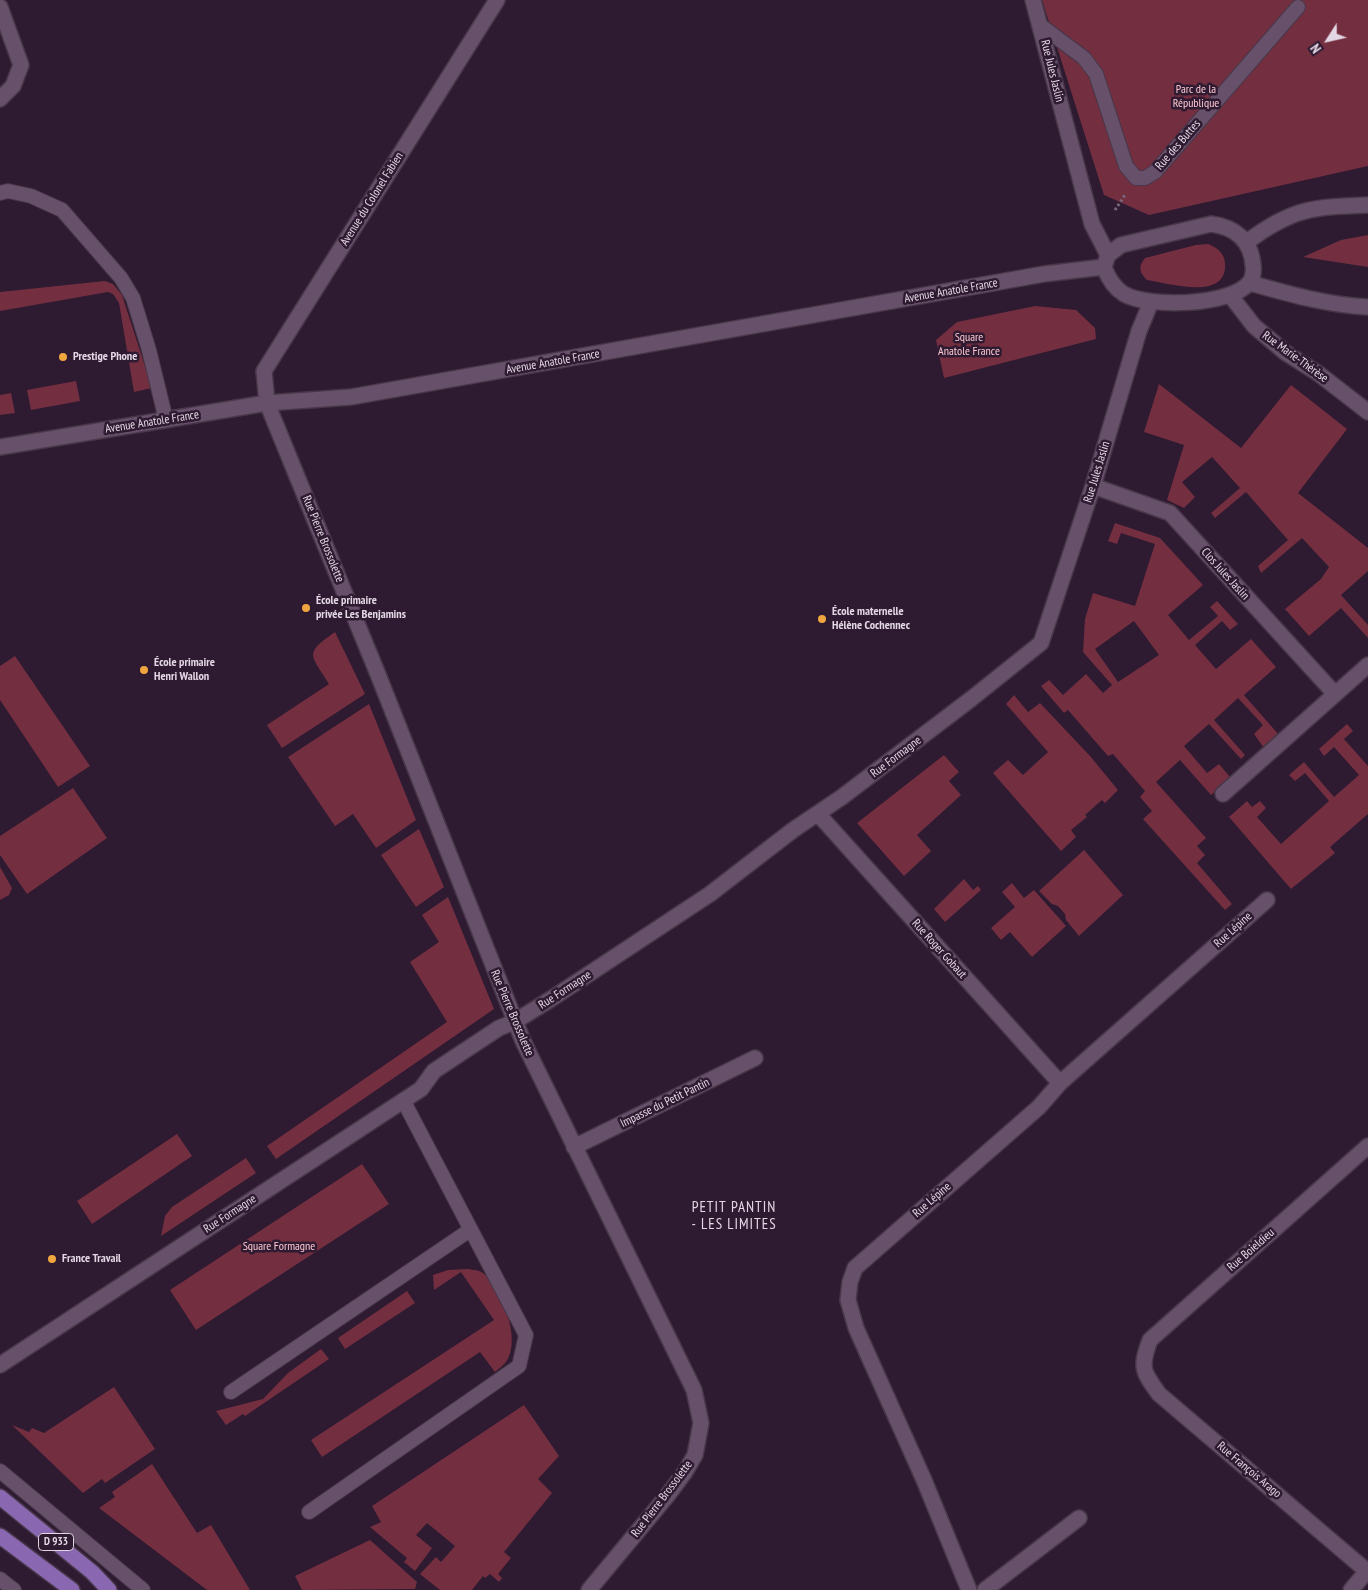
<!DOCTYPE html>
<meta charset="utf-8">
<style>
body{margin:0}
#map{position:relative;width:1368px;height:1590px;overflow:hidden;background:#2e1a31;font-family:"PT Sans Narrow",sans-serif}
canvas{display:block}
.north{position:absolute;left:1303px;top:15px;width:50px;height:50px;-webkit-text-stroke:4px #2e1a31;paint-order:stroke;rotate:235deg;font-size:14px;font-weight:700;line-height:20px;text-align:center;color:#e4d7e5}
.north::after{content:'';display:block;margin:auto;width:18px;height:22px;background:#e4d7e5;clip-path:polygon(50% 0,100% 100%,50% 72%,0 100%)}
</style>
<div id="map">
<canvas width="1368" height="1590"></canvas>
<div class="north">N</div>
</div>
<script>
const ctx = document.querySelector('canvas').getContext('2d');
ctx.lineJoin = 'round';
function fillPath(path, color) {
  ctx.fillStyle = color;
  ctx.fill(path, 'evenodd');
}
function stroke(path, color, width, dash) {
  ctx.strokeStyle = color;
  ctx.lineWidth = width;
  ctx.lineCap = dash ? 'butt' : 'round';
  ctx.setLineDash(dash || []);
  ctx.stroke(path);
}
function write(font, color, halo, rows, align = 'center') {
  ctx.font = font + ' "PT Sans Narrow",sans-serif';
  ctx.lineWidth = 5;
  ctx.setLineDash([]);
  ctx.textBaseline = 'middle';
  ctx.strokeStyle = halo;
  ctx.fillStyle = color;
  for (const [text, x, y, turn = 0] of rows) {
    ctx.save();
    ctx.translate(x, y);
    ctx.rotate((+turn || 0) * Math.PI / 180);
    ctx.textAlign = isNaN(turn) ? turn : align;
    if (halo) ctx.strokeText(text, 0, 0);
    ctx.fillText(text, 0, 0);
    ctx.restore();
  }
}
fillPath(new Path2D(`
 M 1042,0 L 1368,0 L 1368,166 L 1149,215 L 1104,195 Z
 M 1368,235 L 1368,267 L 1303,257 L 1341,240 Z
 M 1208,244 C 1217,248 1224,252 1225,263 C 1228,302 1168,283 1147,280 C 1139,272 1138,267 1145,258 L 1196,245 Z
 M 105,281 L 113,284 L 122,295 L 152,388 L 134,392 L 119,303 L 113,294 L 108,292 L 0,311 L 0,292 Z
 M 1035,306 L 1076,310 L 1095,328 L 1096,339 L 944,378 L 936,340 L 957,322 Z
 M 76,381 L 80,401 L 31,410 L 27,390 Z
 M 1159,384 L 1241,448 L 1291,385 L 1347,429 L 1298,493 L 1368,548 L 1368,571 L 1341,595 L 1368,625 L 1368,638 L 1341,608 L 1309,636 L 1285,609 L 1321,579 L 1329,567 L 1302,538 L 1261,573 L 1258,566 L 1288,540 L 1246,492 L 1215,518 L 1211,513 L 1240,488 L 1212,457 L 1182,482 L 1195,497 L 1184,508 L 1167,500 L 1184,445 L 1144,432 Z
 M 11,393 L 15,413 L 0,415 L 0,395 Z
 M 1115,523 L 1160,538 L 1203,585 L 1168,615 L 1189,640 L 1218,616 L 1210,607 L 1217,601 L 1238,624 L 1230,630 L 1222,621 L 1195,645 L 1216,669 L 1251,639 L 1276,667 L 1244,695 L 1279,735 L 1264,748 L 1254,734 L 1263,725 L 1238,698 L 1214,720 L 1245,755 L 1241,759 L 1209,724 L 1184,746 L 1207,773 L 1219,764 L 1231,778 L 1211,795 L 1180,760 L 1156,782 L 1206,838 L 1197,846 L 1205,855 L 1197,863 L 1232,904 L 1225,910 L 1143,819 L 1152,811 L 1140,797 L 1145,791 L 1113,754 L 1108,756 L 1068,710 L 1064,713 L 1041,686 L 1049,680 L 1063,695 L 1086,674 L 1103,693 L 1112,685 L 1083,652 L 1085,619 L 1093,593 L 1135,606 L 1155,544 L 1121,533 L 1117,544 L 1108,541 ZM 1134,621 L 1159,655 L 1118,682 L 1095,649 Z
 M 335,632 L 365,694 L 282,748 L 267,725 L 329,684 C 311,654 303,654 335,632 Z
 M 15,656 L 90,766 L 58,787 L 0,700 L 0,666 Z
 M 1014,695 L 1028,712 L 1040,703 L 1090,756 L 1118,790 L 1105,803 L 1102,800 L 1085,815 L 1087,817 L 1071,830 L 1076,837 L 1061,851 L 993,773 L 1008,760 L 1023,775 L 1048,752 L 1006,704 Z
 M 369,704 L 416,820 L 376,848 L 353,814 L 335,826 L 288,757 Z
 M 1347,724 L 1353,731 L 1344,739 L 1368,766 L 1368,814 L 1330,847 L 1335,853 L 1291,889 L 1229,817 L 1247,801 L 1252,807 L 1260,801 L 1266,808 L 1257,817 L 1281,844 L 1329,801 L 1305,773 L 1295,781 L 1289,775 L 1304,762 L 1334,797 L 1359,775 L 1334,747 L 1324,756 L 1319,749 Z
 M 944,755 L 959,772 L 949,781 L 961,795 L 917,835 L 931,851 L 904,876 L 857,823 Z
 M 73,788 L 107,838 L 27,894 L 0,855 L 0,836 Z
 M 419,829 L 444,887 L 416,907 L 381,855 Z
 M 1084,850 L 1123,895 L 1079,936 L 1066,920 L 1065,914 L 1058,906 L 1052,904 L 1039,891 Z
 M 0,867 L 12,888 L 9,895 L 0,900 Z
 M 964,879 L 973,890 L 978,886 L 981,890 L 945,922 L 934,909 Z
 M 1012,883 L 1024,898 L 1034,890 L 1066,926 L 1032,957 L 1010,932 L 1001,940 L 991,928 L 1015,907 L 1002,892 Z
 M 448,897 L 494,1009 L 276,1159 L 267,1146 L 447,1022 L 410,962 L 439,942 L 422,915 Z
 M 177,1134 L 192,1156 L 92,1224 L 77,1201 Z
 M 246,1158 L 256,1173 L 161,1236 L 165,1216 L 172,1207 Z
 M 362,1164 L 389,1204 L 196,1330 L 170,1290 Z
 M 468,1269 C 473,1270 479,1270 483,1273 C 502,1288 522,1340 506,1362 C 503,1366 498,1369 495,1372 L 480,1352 L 322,1457 L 311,1440 L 494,1320 L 461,1272 L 434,1290 L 433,1275 L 448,1270 Z
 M 407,1291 L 415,1303 L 345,1349 L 338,1338 Z
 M 321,1349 L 329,1359 L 245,1416 L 243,1414 L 226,1425 L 216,1411 L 263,1399 L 288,1373 Z
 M 114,1387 L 155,1449 L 105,1483 L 102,1479 L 83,1493 L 12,1425 L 29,1432 L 32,1428 L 44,1433 Z
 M 524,1405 L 559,1456 L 538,1479 L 552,1493 L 504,1552 L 511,1558 L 498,1574 L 502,1578 L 499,1582 L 490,1574 L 485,1578 L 483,1576 L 472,1590 L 440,1590 L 420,1574 L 436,1557 L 441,1562 L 455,1546 L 427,1523 L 416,1535 L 432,1548 L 415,1571 L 404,1562 L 407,1558 L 370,1527 L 381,1522 L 372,1506 Z
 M 152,1464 L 197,1533 L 211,1525 L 250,1590 L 207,1590 L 99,1508 L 115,1497 L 112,1492 Z
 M 370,1540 L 417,1582 L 415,1589 L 302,1590 L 295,1576 Z`), '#732f40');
const service = new Path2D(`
 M 1040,25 L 1084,58 L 1096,74 L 1126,166 L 1136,178 L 1145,178 L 1155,172 L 1298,7
 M 0,193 L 8,191 L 31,196 L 62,210 L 121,278 L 133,298 L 149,350 L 166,420
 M 231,1392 L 470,1230
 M 0,1471 L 143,1590
 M 309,1512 L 519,1366 L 526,1335 L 403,1100
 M 0,1579 L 14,1590`);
const minor = new Path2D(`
 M 497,0 L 264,371 L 267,403 L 379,677 L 523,1041 L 694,1390 L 701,1423 L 695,1455 L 685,1472 L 667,1496 L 589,1590
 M 1033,0 L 1092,224 L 1108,255
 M 0,7 L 21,65 L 13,86 L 0,99
 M 1230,295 L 1254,326 L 1286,353 L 1319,374 L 1368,412
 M 1093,486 L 1170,513 L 1335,694
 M 1223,794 L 1368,665
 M 819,815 L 1060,1083
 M 1368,1146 L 1150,1340 C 1140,1367 1142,1371 1159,1394 L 1368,1572
 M 574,1147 L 755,1058
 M 0,1365 L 421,1089 L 434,1071 L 499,1028 L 514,1022 L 551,999 L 710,894 L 793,830 L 842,797 L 971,699 L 1041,643 L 1093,486 L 1139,331 L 1151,302
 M 969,1590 L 924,1480 L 856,1328 L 848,1300 L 850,1282 L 855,1268 L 1039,1107 L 1060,1083 L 1267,900
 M 985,1590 L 1079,1518
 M 1351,1590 L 1367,1571`);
const tertiary = new Path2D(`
 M 1211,224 C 1235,227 1251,240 1253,265 C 1254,270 1253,279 1249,283 C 1230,306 1148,308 1124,294 C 1113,287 1108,278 1104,267 L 1108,255 L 1121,245 Z
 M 1247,242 C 1292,208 1313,207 1368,205
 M 1250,283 C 1289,294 1327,305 1368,307
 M 0,447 L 267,403 L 351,397 L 1044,274 L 1104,267`);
const primary = new Path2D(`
 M 0,1497 L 92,1572 L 109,1590
 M 0,1536 L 72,1590`);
stroke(service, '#473749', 16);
stroke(minor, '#473749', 18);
stroke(tertiary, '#473749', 18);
stroke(primary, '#473749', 18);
stroke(new Path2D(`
 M 1115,210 L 1125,195`), '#78677a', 3, [2.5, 2.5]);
stroke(service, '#67506a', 14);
stroke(minor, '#67506a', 15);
stroke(tertiary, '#67506a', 15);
stroke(primary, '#8a68b1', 15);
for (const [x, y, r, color] of [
 [63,357,5,"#f0a63f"],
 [306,608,5,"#f0a63f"],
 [822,619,5,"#f0a63f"],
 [144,670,5,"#f0a63f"],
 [52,1259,5,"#f0a63f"]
]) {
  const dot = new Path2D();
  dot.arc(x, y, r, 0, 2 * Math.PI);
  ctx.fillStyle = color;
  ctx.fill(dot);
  stroke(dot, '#2e1a31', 2);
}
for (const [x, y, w] of [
 [56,1542,35]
]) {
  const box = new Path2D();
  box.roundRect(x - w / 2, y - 8.5, w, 17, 4);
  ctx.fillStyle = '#2e1a31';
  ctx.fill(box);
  stroke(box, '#e4d7e5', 1);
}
write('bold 11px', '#e4d7e5', null, [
 ["D 933",56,1542]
]);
write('12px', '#e4d7e5', '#2e1a31', [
 ["Rue Jules Jaslin",1052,71,76],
 ["Rue des Buttes",1178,145,-49],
 ["Avenue du Colonel Fabien",372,199,-58],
 ["Avenue Anatole France",951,291,-10],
 ["Rue Marie-Thérèse",1295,357,36],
 ["Avenue Anatole France",553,362,-10],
 ["Avenue Anatole France",152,422,-9],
 ["Rue Jules Jaslin",1097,472,-73],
 ["Rue Pierre Brossolette",323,539,68],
 ["Clos Jules Jaslin",1225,574,48],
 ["Rue Formagne",896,757,-37],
 ["Rue Lépine",1233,930,-42],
 ["Rue Roger Gobaut",939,949,48],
 ["Rue Formagne",565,990,-33],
 ["Rue Pierre Brossolette",512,1013,67],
 ["Impasse du Petit Pantin",665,1103,-26],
 ["Rue Lépine",932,1200,-41],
 ["Rue Formagne",230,1214,-33],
 ["Rue Boieldieu",1251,1250,-41],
 ["Rue François Arago",1249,1470,40],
 ["Rue Pierre Brossolette",662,1499,-53]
]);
write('12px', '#fdc8d1', '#2e1a31', [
 ["Parc de la",1196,90],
 ["République",1196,104],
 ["Square",969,338],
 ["Anatole France",969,352],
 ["Square Formagne",279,1247]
]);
write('bold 12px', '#e4d7e5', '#2e1a31', [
 ["Prestige Phone",73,357],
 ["École primaire",316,601],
 ["privée Les Benjamins",316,615],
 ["École maternelle",832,612],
 ["Hélène Cochennec",832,626],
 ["École primaire",154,663],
 ["Henri Wallon",154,677],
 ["France Travail",62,1259]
], 'left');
ctx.letterSpacing = '1px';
write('15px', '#e4d7e5', '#2e1a31', [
 ["PETIT PANTIN",734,1208],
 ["- LES LIMITES",734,1225]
]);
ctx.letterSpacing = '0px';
</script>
